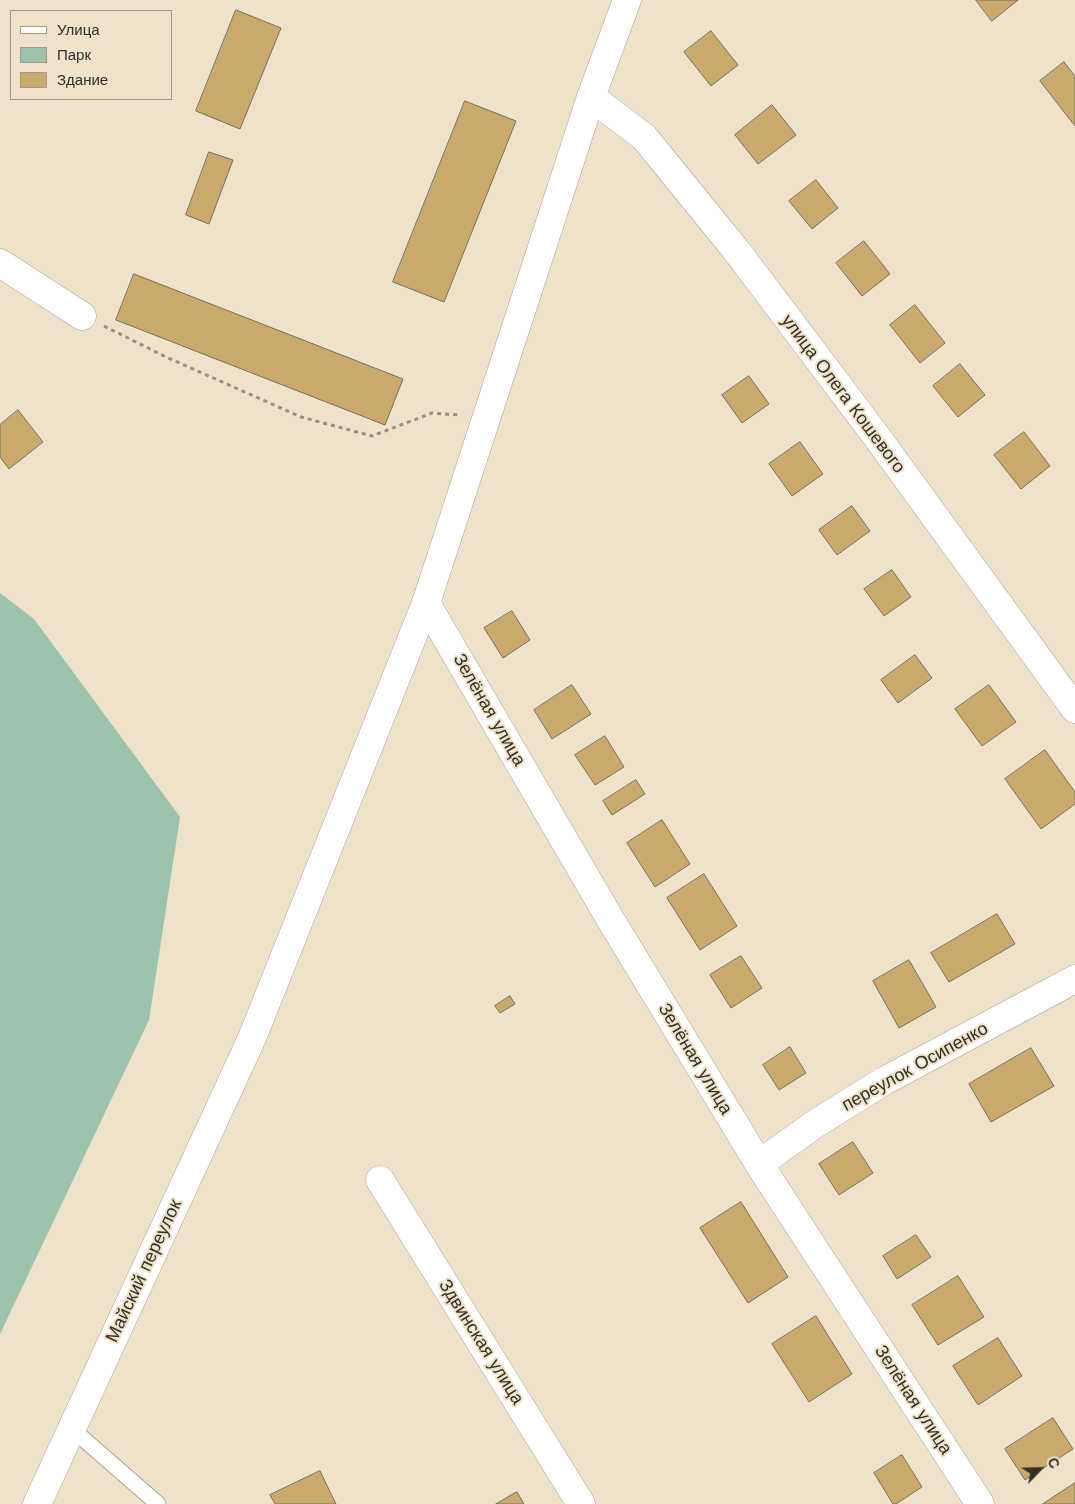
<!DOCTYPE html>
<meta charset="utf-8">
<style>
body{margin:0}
#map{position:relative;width:1075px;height:1504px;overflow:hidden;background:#eee2cb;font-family:"Work Sans",sans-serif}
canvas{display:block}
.legend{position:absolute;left:10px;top:10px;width:162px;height:90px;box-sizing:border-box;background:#eee2cb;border:1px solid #a49a89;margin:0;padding:6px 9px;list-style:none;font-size:15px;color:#342f26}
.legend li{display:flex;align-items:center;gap:10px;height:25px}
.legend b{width:25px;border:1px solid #a49a89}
.north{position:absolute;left:1015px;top:1444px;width:50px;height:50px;-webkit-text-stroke:4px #eee2cb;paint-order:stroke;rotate:66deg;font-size:14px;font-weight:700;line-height:20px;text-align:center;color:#342f26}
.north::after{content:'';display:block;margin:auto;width:18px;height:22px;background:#342f26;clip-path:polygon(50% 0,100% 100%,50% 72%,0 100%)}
</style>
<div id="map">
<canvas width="1075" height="1504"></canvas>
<ul class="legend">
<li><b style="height:6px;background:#fff"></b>Улица</li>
<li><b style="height:14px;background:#9cc3ab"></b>Парк</li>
<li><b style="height:14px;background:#c9a96c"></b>Здание</li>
</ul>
<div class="north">С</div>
</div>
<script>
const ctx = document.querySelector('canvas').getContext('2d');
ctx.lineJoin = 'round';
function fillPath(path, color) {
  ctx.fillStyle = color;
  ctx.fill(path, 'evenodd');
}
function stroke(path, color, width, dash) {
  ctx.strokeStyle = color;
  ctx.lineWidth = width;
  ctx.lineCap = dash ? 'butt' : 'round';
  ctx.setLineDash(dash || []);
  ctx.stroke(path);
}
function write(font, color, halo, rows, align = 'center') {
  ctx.font = font + ' "Work Sans",sans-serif';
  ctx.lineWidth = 4;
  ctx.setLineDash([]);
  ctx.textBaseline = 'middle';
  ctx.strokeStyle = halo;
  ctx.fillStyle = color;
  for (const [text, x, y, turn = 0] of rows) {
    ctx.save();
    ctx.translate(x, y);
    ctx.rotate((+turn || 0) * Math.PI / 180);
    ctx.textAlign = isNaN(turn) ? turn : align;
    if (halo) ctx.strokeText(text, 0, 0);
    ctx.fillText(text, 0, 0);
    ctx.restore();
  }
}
fillPath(new Path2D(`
 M 0,593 L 34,619 L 180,817 L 149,1020 L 0,1334 Z`), '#9cc3ab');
const building = new Path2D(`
 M 976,0 L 1018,0 L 992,21 Z
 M 236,10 L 281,28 L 240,129 L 196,111 Z
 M 711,31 L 738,65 L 711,86 L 684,52 Z
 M 1064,62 L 1075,76 L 1075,126 L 1040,81 Z
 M 465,101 L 516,121 L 444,302 L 393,282 Z
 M 772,105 L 796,135 L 758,164 L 735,135 Z
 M 209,152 L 233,160 L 209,224 L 186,215 Z
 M 816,180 L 838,208 L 812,229 L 789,201 Z
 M 864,241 L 890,274 L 862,296 L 836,263 Z
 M 134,274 L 403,379 L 385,425 L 116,320 Z
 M 915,305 L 945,343 L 920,363 L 890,325 Z
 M 960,364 L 985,395 L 958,417 L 933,386 Z
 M 749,376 L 769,404 L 742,423 L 722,395 Z
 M 18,410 L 43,442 L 9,469 L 0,457 L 0,425 Z
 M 1024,432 L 1050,466 L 1021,489 L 994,455 Z
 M 800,442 L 823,474 L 792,496 L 769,464 Z
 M 852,506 L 870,531 L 837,555 L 819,530 Z
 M 892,570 L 911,597 L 884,616 L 864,589 Z
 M 512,611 L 530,640 L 503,658 L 484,628 Z
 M 915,655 L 932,678 L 898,703 L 881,680 Z
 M 572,685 L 591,714 L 552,739 L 534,710 Z
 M 989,685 L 1016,722 L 982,746 L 955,709 Z
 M 605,736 L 624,767 L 595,785 L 575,755 Z
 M 1045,750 L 1075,792 L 1075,804 L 1041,829 L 1005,779 Z
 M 636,780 L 645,794 L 612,815 L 603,801 Z
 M 662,820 L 690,864 L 655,887 L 627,843 Z
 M 704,874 L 737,926 L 700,950 L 667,898 Z
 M 997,914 L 1015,944 L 949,982 L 931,953 Z
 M 741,956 L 762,988 L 731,1008 L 710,975 Z
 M 909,960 L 936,1007 L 899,1028 L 873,981 Z
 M 510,996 L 515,1004 L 500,1013 L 495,1006 Z
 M 790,1047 L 806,1073 L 779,1090 L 763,1065 Z
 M 1031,1048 L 1054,1086 L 991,1122 L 969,1084 Z
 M 853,1142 L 873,1173 L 839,1195 L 819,1164 Z
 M 741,1202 L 788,1277 L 748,1303 L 700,1228 Z
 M 916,1235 L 931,1257 L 897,1279 L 883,1256 Z
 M 958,1276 L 984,1317 L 938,1345 L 912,1305 Z
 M 816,1316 L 852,1374 L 809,1402 L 772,1344 Z
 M 998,1338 L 1022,1376 L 978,1405 L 953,1366 Z
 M 1053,1418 L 1073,1449 L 1025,1480 L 1005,1449 Z
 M 902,1455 L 922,1487 L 896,1504 L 893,1504 L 874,1473 Z
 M 320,1471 L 336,1504 L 275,1504 L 270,1495 Z
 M 1075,1483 L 1075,1504 L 1043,1504 Z
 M 517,1492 L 524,1504 L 496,1504 Z`);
fillPath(building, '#c9a96c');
stroke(building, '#7a705c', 1);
const lane = new Path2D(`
 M 72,1429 L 158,1504`);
const street = new Path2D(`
 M 591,97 L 644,137 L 736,250 L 874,433 L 1075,709
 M 0,263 L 82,316
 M 426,603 L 609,917 L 759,1164 L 980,1504
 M 759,1164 L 815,1124 L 884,1081 L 1075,979
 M 380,1180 L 581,1504`);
const secondary = new Path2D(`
 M 37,1504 L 252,1038 L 426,603 L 591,97 L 627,0`);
stroke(lane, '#aea28d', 17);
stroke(street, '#aea28d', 29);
stroke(secondary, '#aea28d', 29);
stroke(new Path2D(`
 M 104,326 L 166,357 L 301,417 L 372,436 L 432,413 L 459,415`), '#988f7f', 3, [4, 4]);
stroke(lane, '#fff', 15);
stroke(street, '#fff', 28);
stroke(secondary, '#fff', 28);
write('18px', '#342f26', '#eee2cb', [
 ["улица Олега Кошевого",843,394,53],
 ["Зелёная улица",489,710,60],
 ["Зелёная улица",695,1059,59],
 ["переулок Осипенко",915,1067,-29],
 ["Майский переулок",144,1271,-65],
 ["Здвинская улица",481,1342,58],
 ["Зелёная улица",913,1400,57]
]);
</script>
